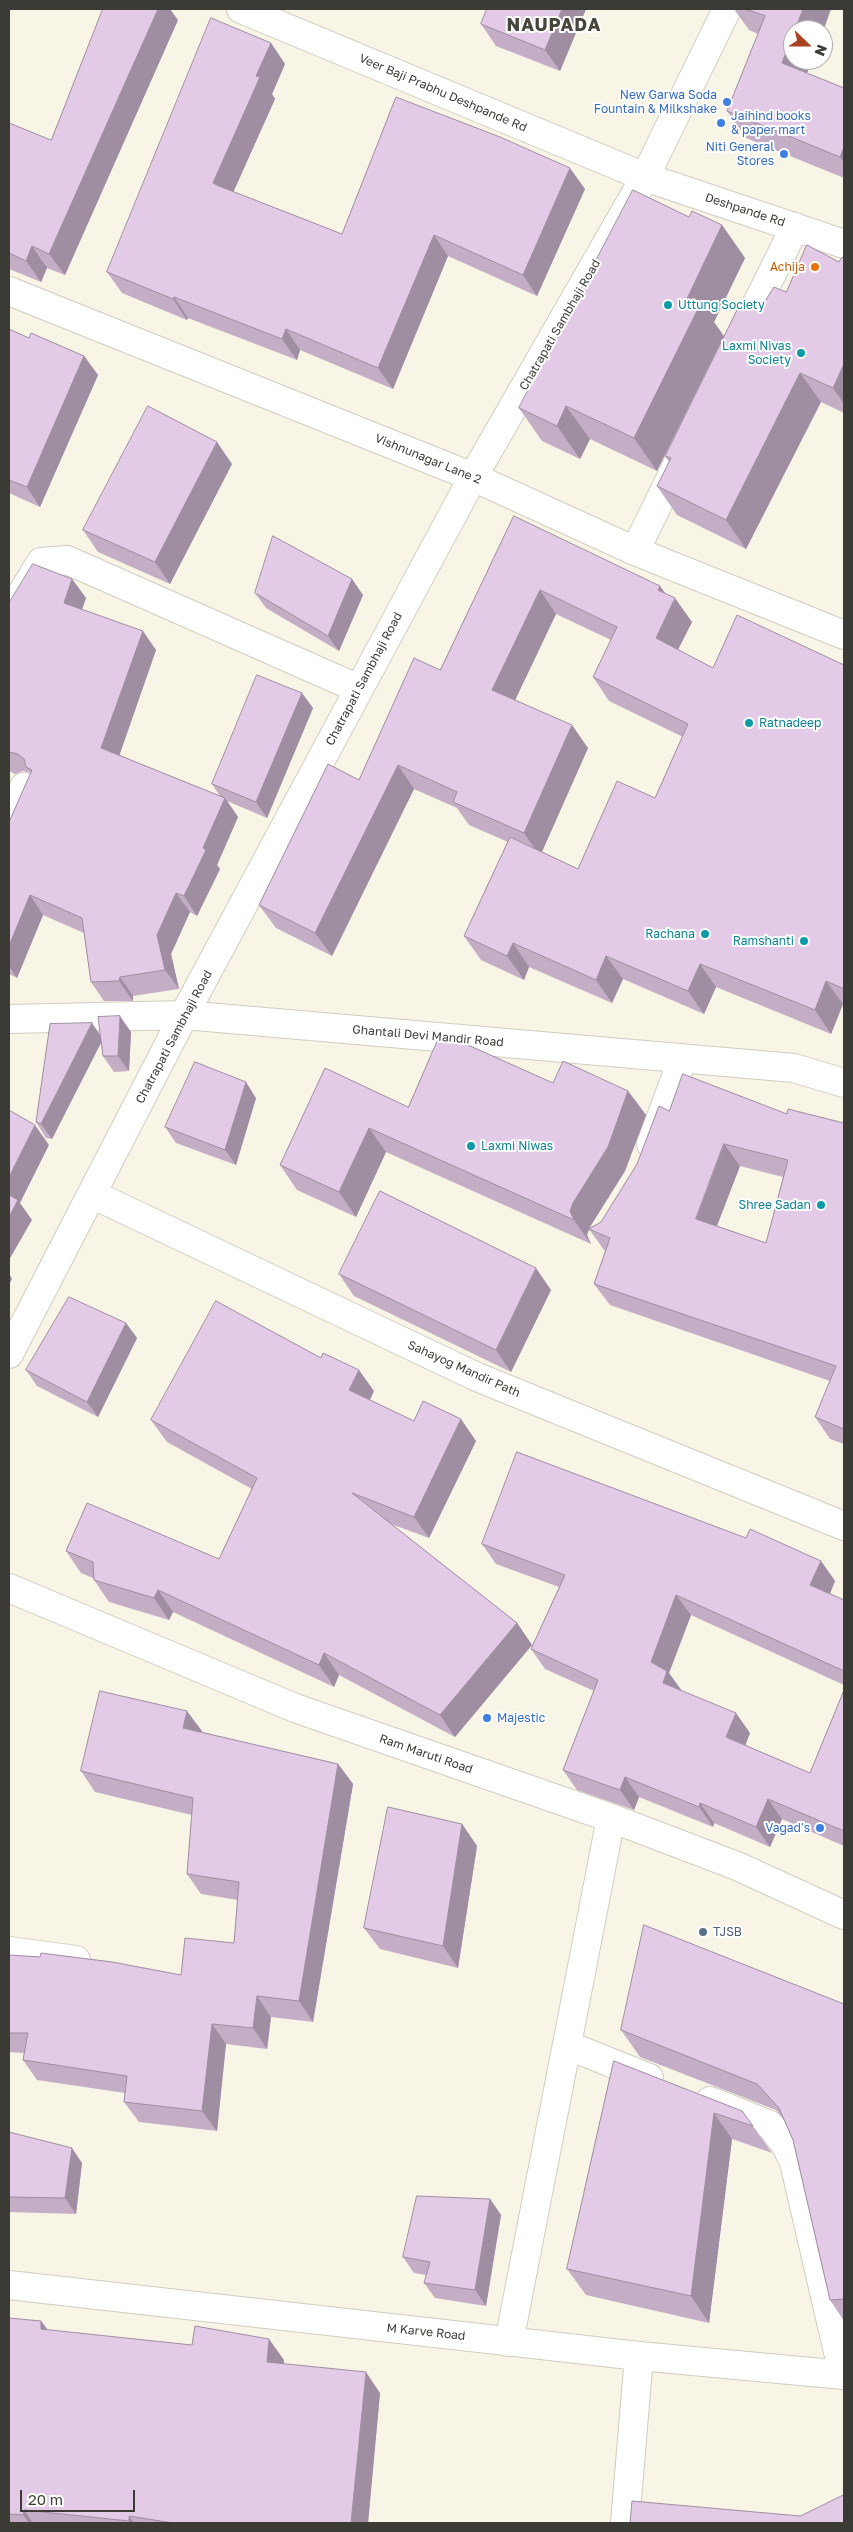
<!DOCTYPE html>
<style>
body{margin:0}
#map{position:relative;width:853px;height:2532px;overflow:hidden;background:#f8f5e7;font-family:"Golos Text",sans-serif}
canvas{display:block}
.frame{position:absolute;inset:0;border:10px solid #3b3a35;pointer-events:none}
.north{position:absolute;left:783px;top:20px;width:50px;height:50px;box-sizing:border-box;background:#fff;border:1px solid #b1b0ae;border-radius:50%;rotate:112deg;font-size:14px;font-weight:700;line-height:20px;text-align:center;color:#3b3a35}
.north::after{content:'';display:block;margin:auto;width:18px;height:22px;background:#a94123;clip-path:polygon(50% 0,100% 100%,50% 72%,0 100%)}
.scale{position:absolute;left:20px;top:2490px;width:115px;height:22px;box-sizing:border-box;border:2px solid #3b3a35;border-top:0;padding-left:6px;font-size:15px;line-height:18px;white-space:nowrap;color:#3b3a35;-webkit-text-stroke:4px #fff;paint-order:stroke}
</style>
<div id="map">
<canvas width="853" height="2532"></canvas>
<div class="frame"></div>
<div class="north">N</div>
<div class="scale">20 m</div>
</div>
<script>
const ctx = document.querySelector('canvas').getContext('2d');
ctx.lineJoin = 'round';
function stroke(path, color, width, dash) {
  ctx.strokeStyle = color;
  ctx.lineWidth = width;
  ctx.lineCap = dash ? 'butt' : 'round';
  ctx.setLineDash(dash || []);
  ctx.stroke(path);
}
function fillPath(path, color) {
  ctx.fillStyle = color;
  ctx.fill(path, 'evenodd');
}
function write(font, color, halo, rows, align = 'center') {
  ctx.font = font + ' "Golos Text",sans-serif';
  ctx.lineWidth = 4;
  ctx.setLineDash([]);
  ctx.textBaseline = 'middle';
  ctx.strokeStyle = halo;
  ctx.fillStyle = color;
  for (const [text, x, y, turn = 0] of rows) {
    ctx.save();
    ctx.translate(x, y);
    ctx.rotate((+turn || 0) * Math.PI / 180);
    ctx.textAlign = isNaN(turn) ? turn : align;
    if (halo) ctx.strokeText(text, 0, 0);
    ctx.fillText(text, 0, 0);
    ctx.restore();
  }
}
const minor = new Path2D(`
 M 241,9 L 645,177 L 844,244
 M 9,291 L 473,477 L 635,551 L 844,635
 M 738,342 L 795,227
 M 635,551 L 679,461
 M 9,614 L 41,562 L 67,560 L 359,689
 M 9,818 L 24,787
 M 9,1019 L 184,1015 L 794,1068 L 844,1083
 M 651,1144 L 683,1058
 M 92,1194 L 477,1377 L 844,1526
 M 9,1354 L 184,1015 L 473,477 L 645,177 L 727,9
 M 9,1588 L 295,1708 L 611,1818 L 737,1866 L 844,1915
 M 9,1951 L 76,1960
 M 567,2045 L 649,2078
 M 710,2101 L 770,2125 L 785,2144 L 794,2162 L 839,2356
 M 9,2285 L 639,2356 L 844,2375
 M 509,2342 L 611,1818
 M 625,2523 L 639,2356`);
stroke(minor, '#d0cdc0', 30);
stroke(minor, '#fff', 28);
fillPath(new Path2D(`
 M 487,9 L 586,9 L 560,71 L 496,46 L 481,24 Z
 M 734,9 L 831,9 L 823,31 L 823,30 L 793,60 L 812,60 L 807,73 L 844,88 L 844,178 L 746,138 L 727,111 L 758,34 L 749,30 Z
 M 178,20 L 65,275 L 47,268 L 41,282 L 9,269 L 9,123 L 51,140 Z
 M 271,43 L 285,64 L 272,94 L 275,99 L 233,192 L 342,234 L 585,189 L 537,296 L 448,256 L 393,389 L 300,350 L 297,360 L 188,318 L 187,320 L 122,293 L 107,272 Z
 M 689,217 L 722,225 L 745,258 L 714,322 L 657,471 L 590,439 L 580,459 L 542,441 L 519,408 Z
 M 844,258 L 844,413 L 821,402 L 746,549 L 677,515 L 657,486 L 669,462 L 665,456 L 760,309 L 786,292 L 839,262 Z
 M 9,329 L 29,338 L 84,356 L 98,375 L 40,507 L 9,493 Z
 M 232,464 L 170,584 L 98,552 L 83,530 Z
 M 514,516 L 666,594 L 692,622 L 678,650 L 713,668 L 844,665 L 844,1005 L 843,1004 L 831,1034 L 716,987 L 704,1014 L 623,979 L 612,1003 L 529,967 L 524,980 L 481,960 L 464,936 L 508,842 L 469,825 L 457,808 L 414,789 L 332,956 L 276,928 L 259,905 L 359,780 L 440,670 ZM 556,614 L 611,640 L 593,677 L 609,701 L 683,737 L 655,798 L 578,869 L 542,852 L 588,748 L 515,700 Z
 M 72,579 L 86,598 L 82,610 L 156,650 L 119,755 L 220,796 L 212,784 L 313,708 L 267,818 L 227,801 L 238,817 L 217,865 L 220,869 L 197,916 L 190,912 L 171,954 L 179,989 L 133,996 L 133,1001 L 104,1001 L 91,982 L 84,933 L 43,915 L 17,978 L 9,974 L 9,822 L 31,773 L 23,771 L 15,774 L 9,771 L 9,603 Z
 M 255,593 L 363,595 L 339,651 L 266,608 Z
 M 131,1032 L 129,1071 L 114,1072 L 103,1056 L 101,1042 L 52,1139 L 46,1138 L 36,1122 L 100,1036 Z
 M 553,1083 L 628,1091 L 646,1115 L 625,1171 L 589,1228 L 601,1222 L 637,1164 L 669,1111 L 787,1114 L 844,1123 L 844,1444 L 830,1439 L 815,1417 L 830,1381 L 610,1305 L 594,1284 L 606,1251 L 604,1250 L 589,1229 L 587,1235 L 591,1244 L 386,1152 L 356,1217 L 297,1190 L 280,1165 L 408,1107 ZM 740,1166 L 783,1177 L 766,1243 L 717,1226 Z
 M 256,1098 L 236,1165 L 176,1143 L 165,1127 Z
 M 339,1274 L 551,1290 L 511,1372 L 354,1296 Z
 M 126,1323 L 137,1338 L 98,1417 L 37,1386 L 26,1370 Z
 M 374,1391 L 370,1400 L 414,1421 L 476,1441 L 429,1538 L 391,1524 L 517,1623 L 532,1645 L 455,1737 L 339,1675 L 334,1687 L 173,1612 L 169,1620 L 109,1602 L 94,1580 L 93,1578 L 81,1573 L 66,1551 L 219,1559 L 252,1489 L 167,1442 L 151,1420 Z
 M 746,1538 L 821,1561 L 835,1581 L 830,1594 L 844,1600 L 844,1685 L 691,1615 L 669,1673 L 681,1690 L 750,1733 L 745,1745 L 810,1773 L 844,1690 L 844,1846 L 782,1819 L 770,1847 L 714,1823 L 713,1827 L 639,1797 L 634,1810 L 577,1790 L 563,1770 L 594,1691 L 545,1669 L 531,1649 L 559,1587 L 496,1564 L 482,1544 Z
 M 202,1731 L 201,1732 L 338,1764 L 353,1784 L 313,2022 L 271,2017 L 267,2049 L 226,2044 L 217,2131 L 139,2122 L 124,2102 L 125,2093 L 37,2080 L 23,2060 L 24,2053 L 9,2052 L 9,1955 L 181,1975 L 234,1943 L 238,1900 L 201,1894 L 187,1874 L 192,1815 L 95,1792 L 81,1771 Z
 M 462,1824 L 477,1846 L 458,1968 L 380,1949 L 364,1928 Z
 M 844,2004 L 844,2321 L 830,2300 L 793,2140 L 784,2120 L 776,2110 L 640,2057 L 621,2030 Z
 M 614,2061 L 753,2126 L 772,2153 L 732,2139 L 709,2323 L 586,2295 L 567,2269 Z
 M 9,2132 L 82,2163 L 76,2214 L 9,2212 Z
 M 490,2199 L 501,2215 L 486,2306 L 435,2298 L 424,2283 L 426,2275 L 414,2273 L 403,2257 Z
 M 9,2318 L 41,2321 L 48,2330 L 284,2360 L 284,2364 L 380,2393 L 368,2523 L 9,2523 Z`), '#c3aec6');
fillPath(new Path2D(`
 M 158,9 L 170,9 L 178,20 L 65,275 L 49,254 Z
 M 562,9 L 586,9 L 560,71 L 545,50 Z
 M 803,9 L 831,9 L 823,31 L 823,30 L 795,30 Z
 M 793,34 L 793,60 L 812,60 L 801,89 L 782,63 Z
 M 271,43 L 285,64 L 272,94 L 275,99 L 228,204 L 213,183 L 256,76 Z
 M 844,147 L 844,163 L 840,157 Z
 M 570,168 L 585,189 L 537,296 L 523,275 Z
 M 722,225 L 745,258 L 714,322 L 724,336 L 657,471 L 634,438 L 685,303 Z
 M 434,235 L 448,256 L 393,389 L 378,368 Z
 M 32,246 L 47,268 L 41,282 L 26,261 Z
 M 174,297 L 188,318 L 187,320 L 173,299 Z
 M 286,329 L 300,350 L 297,360 L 282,339 Z
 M 84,356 L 98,375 L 40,507 L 27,487 Z
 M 844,364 L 844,404 L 833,388 Z
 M 800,373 L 821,402 L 746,549 L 726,520 Z
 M 566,406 L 590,439 L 580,459 L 557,426 Z
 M 217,442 L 232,464 L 170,584 L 155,562 Z
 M 72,579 L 86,598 L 77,622 L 64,603 Z
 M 352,579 L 363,595 L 339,651 L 328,636 Z
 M 660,586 L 673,604 L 675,598 L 692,622 L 672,661 L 656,638 L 658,590 Z
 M 540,590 L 556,614 L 509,713 L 492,690 Z
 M 143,631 L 156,650 L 115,768 L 101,748 Z
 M 302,693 L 313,708 L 267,818 L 256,802 Z
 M 572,725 L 588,748 L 540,856 L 524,833 Z
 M 398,765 L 414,789 L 332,956 L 315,933 Z
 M 225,798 L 238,817 L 217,865 L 220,869 L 197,916 L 184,896 L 203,848 Z
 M 176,893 L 190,912 L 171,954 L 179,989 L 165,970 L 157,935 Z
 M 30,895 L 43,915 L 17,978 L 9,966 L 9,946 Z
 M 513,943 L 529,967 L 524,980 L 507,956 Z
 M 606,956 L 623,979 L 612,1003 L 596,980 Z
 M 700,964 L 716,987 L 704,1014 L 688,991 Z
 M 120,977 L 133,996 L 133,1001 L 119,981 Z
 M 826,981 L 843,1004 L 831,1034 L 815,1010 Z
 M 120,1016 L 131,1032 L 129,1071 L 118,1056 Z
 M 92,1023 L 103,1039 L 52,1139 L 41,1124 Z
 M 246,1082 L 256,1098 L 236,1165 L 225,1150 Z
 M 628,1091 L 646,1115 L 625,1171 L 590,1227 L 587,1235 L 591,1244 L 574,1220 L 570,1211 L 573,1203 Z
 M 35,1125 L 49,1145 L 20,1203 L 32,1220 L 9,1260 L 9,1177 Z
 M 369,1128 L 386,1152 L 356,1217 L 339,1192 Z
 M 724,1144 L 740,1166 L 711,1241 L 696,1219 Z
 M 536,1268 L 551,1290 L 511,1372 L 496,1350 Z
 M 9,1273 L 12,1279 L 9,1285 Z
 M 126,1323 L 137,1338 L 98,1417 L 87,1402 Z
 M 359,1370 L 374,1391 L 364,1412 L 349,1390 Z
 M 461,1419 L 476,1441 L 429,1538 L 414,1517 Z
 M 821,1561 L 835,1581 L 825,1605 L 810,1585 Z
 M 158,1590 L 173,1612 L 169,1620 L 154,1598 Z
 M 676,1595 L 691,1615 L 669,1673 L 682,1691 L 663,1683 L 651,1662 Z
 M 517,1623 L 532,1645 L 455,1737 L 440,1715 Z
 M 324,1653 L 339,1675 L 334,1687 L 319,1665 Z
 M 187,1711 L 202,1731 L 198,1749 L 183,1728 Z
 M 736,1713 L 750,1733 L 741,1757 L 726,1737 Z
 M 338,1764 L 353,1784 L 313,2022 L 299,2001 Z
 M 625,1777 L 639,1797 L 634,1810 L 620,1790 Z
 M 768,1799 L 782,1819 L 770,1847 L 756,1827 Z
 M 700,1803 L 714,1823 L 713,1827 L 699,1807 Z
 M 462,1824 L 477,1846 L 458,1968 L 443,1946 Z
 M 257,1996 L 271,2017 L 267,2049 L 253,2028 Z
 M 212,2024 L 226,2044 L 217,2131 L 202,2111 Z
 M 714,2113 L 732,2139 L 709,2323 L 691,2296 Z
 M 72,2148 L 82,2163 L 76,2214 L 65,2198 Z
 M 490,2199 L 501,2215 L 486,2306 L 475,2290 Z
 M 41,2321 L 56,2342 L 41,2329 Z
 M 269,2339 L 284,2360 L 282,2383 L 267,2362 Z
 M 366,2372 L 380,2393 L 368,2523 L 351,2523 Z
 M 24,2510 L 33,2523 L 29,2523 L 23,2515 Z
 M 129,2516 L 134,2523 L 130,2523 L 129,2521 Z`), '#9f8da1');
const building = new Path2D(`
 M 103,9 L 158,9 L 49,254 L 32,246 L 26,261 L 9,253 L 9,123 L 51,140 Z
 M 487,9 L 562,9 L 545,50 L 481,24 Z
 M 745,9 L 803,9 L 795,30 L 793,30 L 793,34 L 782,63 L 844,88 L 844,147 L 840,157 L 727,111 L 765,16 Z
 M 211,18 L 271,43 L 256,76 L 260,77 L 213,183 L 219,186 L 342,234 L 396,97 L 500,137 L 570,168 L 523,275 L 434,235 L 378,368 L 286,329 L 282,339 L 174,297 L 173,299 L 107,272 Z
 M 633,190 L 689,217 L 692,211 L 722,225 L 685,303 L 701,303 L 634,438 L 566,406 L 557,426 L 519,408 Z
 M 807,245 L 839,262 L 842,257 L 844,258 L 844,364 L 833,388 L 800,373 L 726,520 L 657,486 L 671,458 L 665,456 L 738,308 L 760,309 L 774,287 L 786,292 Z
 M 9,329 L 29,338 L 31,333 L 84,356 L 27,487 L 9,480 Z
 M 148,406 L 217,442 L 155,562 L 83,530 Z
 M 514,516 L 660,586 L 658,590 L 675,598 L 656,638 L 713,668 L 737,615 L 844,665 L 844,989 L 826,981 L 815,1010 L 700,964 L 688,991 L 606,956 L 596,980 L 513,943 L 507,956 L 464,936 L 510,837 L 578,869 L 617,781 L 655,798 L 688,724 L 593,677 L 617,627 L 540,590 L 492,690 L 572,725 L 524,833 L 453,802 L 457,792 L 398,765 L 315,933 L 259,905 L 328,764 L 359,780 L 414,658 L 440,670 Z
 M 273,536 L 352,579 L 328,636 L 255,593 Z
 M 33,564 L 72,579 L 64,603 L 143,631 L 101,748 L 225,798 L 203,848 L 206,850 L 184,896 L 176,893 L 157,935 L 165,970 L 120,977 L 119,981 L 91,982 L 82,918 L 30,895 L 9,946 L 9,822 L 32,770 L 26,767 L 24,759 L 18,754 L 9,752 L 9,603 Z
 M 257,675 L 302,693 L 256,802 L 212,784 Z
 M 120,1016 L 118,1056 L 103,1056 L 98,1017 Z
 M 92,1023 L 41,1124 L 36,1122 L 50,1024 Z
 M 441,1033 L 553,1083 L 563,1061 L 628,1091 L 608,1147 L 573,1203 L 570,1211 L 574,1220 L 369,1128 L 339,1192 L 280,1165 L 325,1068 L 408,1107 Z
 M 195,1062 L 246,1082 L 225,1150 L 165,1127 Z
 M 683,1074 L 787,1114 L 788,1109 L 844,1123 L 844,1429 L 815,1417 L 836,1366 L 594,1284 L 610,1238 L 589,1229 L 601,1222 L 637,1164 L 659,1106 L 669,1111 ZM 724,1144 L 788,1160 L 766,1243 L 696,1219 Z
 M 9,1110 L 35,1125 L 9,1177 Z
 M 380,1191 L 536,1268 L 496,1350 L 339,1274 Z
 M 9,1195 L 18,1200 L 9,1217 Z
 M 69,1297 L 126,1323 L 87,1402 L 26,1370 Z
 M 216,1301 L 321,1358 L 323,1353 L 359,1370 L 349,1390 L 414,1421 L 423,1401 L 461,1419 L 414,1517 L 352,1493 L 517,1623 L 440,1715 L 324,1653 L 319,1665 L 158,1590 L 154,1598 L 94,1580 L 93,1562 L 66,1551 L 87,1503 L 219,1559 L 257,1478 L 151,1420 Z
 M 517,1452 L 746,1538 L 750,1529 L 821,1561 L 810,1585 L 844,1600 L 844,1671 L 676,1595 L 651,1662 L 667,1671 L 663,1683 L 736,1713 L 726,1737 L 810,1773 L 844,1690 L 844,1831 L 768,1799 L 756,1827 L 700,1803 L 699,1807 L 625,1777 L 620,1790 L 563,1770 L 598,1680 L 531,1649 L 565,1575 L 482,1544 Z
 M 100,1691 L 187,1711 L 183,1728 L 338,1764 L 299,2001 L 257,1996 L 253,2028 L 212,2024 L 202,2111 L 124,2102 L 127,2076 L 23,2060 L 28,2033 L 9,2033 L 9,1955 L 40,1957 L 41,1953 L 112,1962 L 181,1975 L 185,1938 L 234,1943 L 239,1882 L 187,1874 L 193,1798 L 81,1771 Z
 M 388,1807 L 462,1824 L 443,1946 L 364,1928 Z
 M 644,1925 L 844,2004 L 844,2299 L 830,2300 L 793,2140 L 779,2108 L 757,2084 L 621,2030 Z
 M 614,2061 L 742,2111 L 753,2126 L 714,2113 L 691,2296 L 567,2269 Z
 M 9,2132 L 72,2148 L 65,2198 L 9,2197 Z
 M 417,2196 L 490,2199 L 475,2290 L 424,2283 L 430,2262 L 403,2257 Z
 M 9,2318 L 41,2321 L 41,2329 L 192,2345 L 195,2326 L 269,2339 L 267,2362 L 366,2372 L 351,2523 L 173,2523 L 129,2516 L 129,2521 L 24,2510 L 23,2515 L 9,2514 Z
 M 844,2495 L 844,2523 L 630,2523 L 632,2501 L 800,2516 Z`);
fillPath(building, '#e3cae6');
stroke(building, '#9f8da1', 1);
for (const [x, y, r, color] of [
 [727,102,5,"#3f7fe0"],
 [721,123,5,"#3f7fe0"],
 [784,154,5,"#3f7fe0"],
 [815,267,5,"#e8710a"],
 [668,305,5,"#0f9aa8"],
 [801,353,5,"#0f9aa8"],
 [749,723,5,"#0f9aa8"],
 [705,934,5,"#0f9aa8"],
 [804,941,5,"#0f9aa8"],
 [471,1146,5,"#0f9aa8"],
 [821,1205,5,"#0f9aa8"],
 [487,1718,5,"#3f7fe0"],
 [820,1828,5,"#3f7fe0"],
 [703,1932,5,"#5c6f8a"]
]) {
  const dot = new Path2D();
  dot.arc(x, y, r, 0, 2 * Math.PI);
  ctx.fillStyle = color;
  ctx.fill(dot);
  stroke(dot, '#fff', 2);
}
write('12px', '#3b3a35', '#fff', [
 ["Veer Baji Prabhu Deshpande Rd",443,93,23],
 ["Deshpande Rd",745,210,18],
 ["Chatrapati Sambhaji Road",560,325,-60],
 ["Vishnunagar Lane 2",428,459,22],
 ["Chatrapati Sambhaji Road",364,679,-62],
 ["Ghantali Devi Mandir Road",428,1036,5],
 ["Chatrapati Sambhaji Road",174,1037,-62],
 ["Sahayog Mandir Path",464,1369,24],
 ["Ram Maruti Road",426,1754,19],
 ["M Karve Road",426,2332,6]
]);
write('12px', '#366cbe', '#fff', [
 ["New Garwa Soda",717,95],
 ["Fountain & Milkshake",717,109],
 ["Jaihind books",731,116,"left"],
 ["& paper mart",731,130,"left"],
 ["Niti General",774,147],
 ["Stores",774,161],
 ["Majestic",497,1718,"left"],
 ["Vagad's",810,1828]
], 'right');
write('12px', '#c56008', '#fff', [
 ["Achija",805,267]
], 'right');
write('12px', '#0d838f', '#fff', [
 ["Uttung Society",678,305,"left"],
 ["Laxmi Nivas",791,346],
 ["Society",791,360],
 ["Ratnadeep",759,723,"left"],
 ["Rachana",695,934],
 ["Ramshanti",794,941],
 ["Laxmi Niwas",481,1146,"left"],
 ["Shree Sadan",811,1205]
], 'right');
write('12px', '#4e5e75', '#fff', [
 ["TJSB",713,1932]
], 'left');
ctx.letterSpacing = '1px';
write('bold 18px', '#48463b', '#fff', [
 ["NAUPADA",554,25]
]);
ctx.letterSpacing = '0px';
</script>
